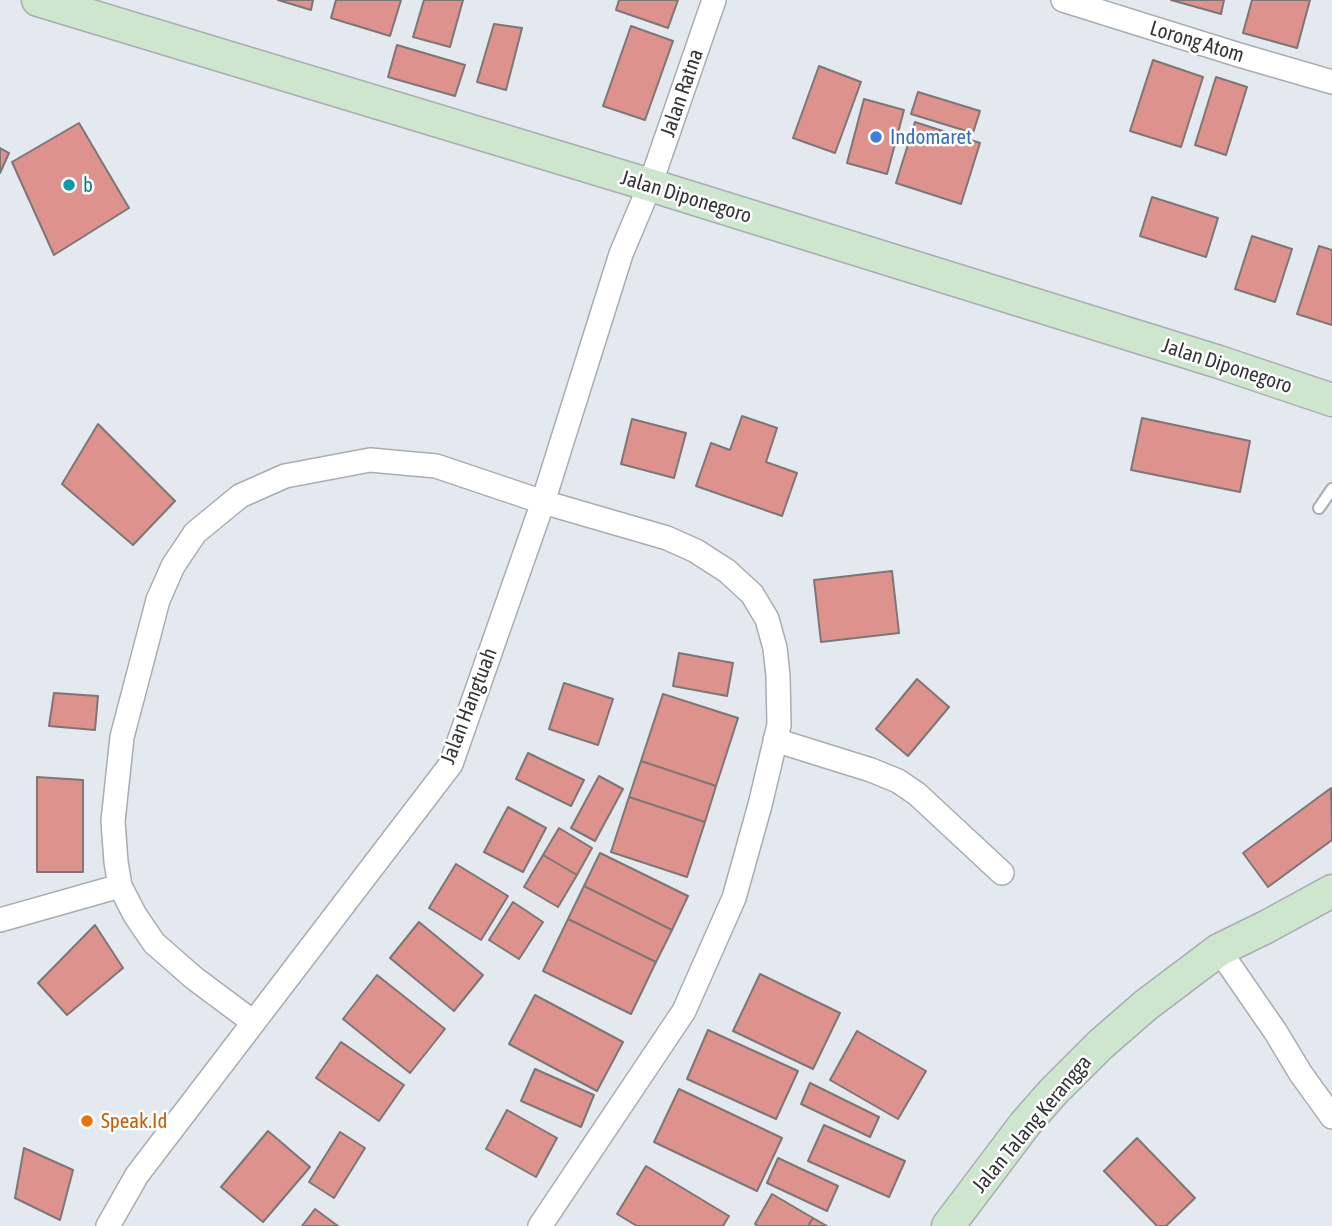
<!DOCTYPE html>
<style>
body{margin:0}
canvas{display:block;background:#e3e9ee}
</style>
<canvas width="1332" height="1226"></canvas>
<script>
const ctx = document.querySelector('canvas').getContext('2d');
ctx.lineJoin = 'round';
function fillPath(path, color) {
  ctx.fillStyle = color;
  ctx.fill(path, 'evenodd');
}
function stroke(path, color, width, dash) {
  ctx.strokeStyle = color;
  ctx.lineWidth = width;
  ctx.lineCap = dash ? 'butt' : 'round';
  ctx.setLineDash(dash || []);
  ctx.stroke(path);
}
function write(font, color, halo, rows, align = 'center') {
  ctx.font = font + ' "Asap Condensed",sans-serif';
  ctx.lineWidth = 5;
  ctx.setLineDash([]);
  ctx.textBaseline = 'middle';
  ctx.strokeStyle = halo;
  ctx.fillStyle = color;
  for (const [text, x, y, turn = 0] of rows) {
    ctx.save();
    ctx.translate(x, y);
    ctx.rotate((+turn || 0) * Math.PI / 180);
    ctx.textAlign = isNaN(turn) ? turn : align;
    if (halo) ctx.strokeText(text, 0, 0);
    ctx.fillText(text, 0, 0);
    ctx.restore();
  }
}
const building = new Path2D(`
 M 278,0 L 313,0 L 311,10 Z
 M 336,0 L 401,0 L 390,36 L 331,18 Z
 M 424,0 L 463,0 L 450,47 L 413,37 Z
 M 619,0 L 678,0 L 668,28 L 616,10 Z
 M 1171,0 L 1224,0 L 1221,14 Z
 M 1252,0 L 1310,0 L 1297,48 L 1243,33 Z
 M 494,24 L 522,28 L 506,90 L 477,82 Z
 M 631,26 L 673,41 L 645,120 L 603,106 Z
 M 397,45 L 465,65 L 455,96 L 388,77 Z
 M 1153,60 L 1203,77 L 1181,147 L 1130,131 Z
 M 819,66 L 861,82 L 835,153 L 793,138 Z
 M 1216,77 L 1247,87 L 1226,155 L 1195,145 Z
 M 918,92 L 980,111 L 973,133 L 911,114 Z
 M 864,99 L 904,110 L 887,174 L 847,163 Z
 M 915,122 L 980,143 L 961,204 L 896,183 Z
 M 79,123 L 129,208 L 54,255 L 12,162 Z
 M 0,148 L 9,153 L 0,173 Z
 M 1152,197 L 1218,218 L 1206,257 L 1140,236 Z
 M 1252,236 L 1292,249 L 1275,302 L 1235,289 Z
 M 1319,246 L 1332,250 L 1332,325 L 1297,314 Z
 M 742,416 L 777,428 L 766,462 L 797,473 L 782,516 L 696,486 L 711,443 L 730,450 Z
 M 1142,418 L 1250,441 L 1240,492 L 1131,470 Z
 M 632,419 L 686,433 L 674,478 L 621,464 Z
 M 98,424 L 175,501 L 133,545 L 62,484 Z
 M 892,571 L 899,633 L 821,642 L 814,580 Z
 M 679,653 L 733,663 L 727,696 L 673,686 Z
 M 917,679 L 949,707 L 908,756 L 876,729 Z
 M 564,683 L 613,699 L 598,745 L 549,729 Z
 M 54,693 L 98,696 L 95,730 L 49,726 Z
 M 663,694 L 738,718 L 716,786 L 641,761 Z
 M 528,753 L 584,780 L 571,806 L 516,779 Z
 M 641,761 L 716,786 L 705,822 L 629,797 Z
 M 599,776 L 623,789 L 595,841 L 571,828 Z
 M 37,777 L 83,780 L 83,872 L 37,872 Z
 M 1331,788 L 1332,840 L 1268,887 L 1243,853 Z
 M 629,797 L 705,822 L 687,877 L 611,852 Z
 M 508,807 L 546,828 L 523,872 L 484,852 Z
 M 559,828 L 592,848 L 577,875 L 543,855 Z
 M 600,853 L 688,896 L 672,930 L 584,886 Z
 M 543,855 L 577,875 L 558,907 L 524,887 Z
 M 456,864 L 508,896 L 481,940 L 429,908 Z
 M 584,886 L 672,930 L 656,962 L 568,919 Z
 M 513,902 L 543,922 L 519,959 L 489,940 Z
 M 568,919 L 656,962 L 631,1014 L 543,971 Z
 M 419,922 L 483,975 L 454,1011 L 390,958 Z
 M 95,925 L 123,968 L 67,1015 L 38,983 Z
 M 760,974 L 840,1013 L 813,1069 L 733,1031 Z
 M 377,975 L 445,1029 L 410,1073 L 343,1019 Z
 M 535,995 L 623,1042 L 597,1091 L 509,1044 Z
 M 708,1030 L 798,1071 L 776,1119 L 687,1079 Z
 M 857,1031 L 926,1071 L 898,1119 L 830,1080 Z
 M 341,1042 L 404,1085 L 379,1121 L 316,1078 Z
 M 535,1069 L 594,1095 L 581,1127 L 521,1101 Z
 M 810,1083 L 879,1117 L 870,1137 L 801,1104 Z
 M 679,1089 L 782,1138 L 757,1191 L 654,1142 Z
 M 507,1110 L 557,1138 L 536,1177 L 486,1149 Z
 M 824,1125 L 905,1161 L 889,1197 L 808,1161 Z
 M 268,1131 L 310,1167 L 263,1222 L 221,1187 Z
 M 340,1132 L 365,1148 L 334,1198 L 309,1182 Z
 M 1137,1138 L 1195,1198 L 1166,1226 L 1157,1226 L 1104,1171 Z
 M 24,1148 L 73,1170 L 60,1220 L 15,1198 Z
 M 778,1158 L 838,1186 L 827,1211 L 767,1183 Z
 M 646,1166 L 729,1216 L 723,1226 L 637,1226 L 617,1214 Z
 M 772,1194 L 813,1218 L 808,1226 L 758,1226 L 755,1224 Z
 M 315,1209 L 338,1226 L 302,1226 Z
 M 813,1218 L 827,1226 L 808,1226 Z`);
fillPath(building, '#de928d');
stroke(building, '#7d7675', 2);
const lane = new Path2D(`
 M 1319,508 L 1332,489`);
const street = new Path2D(`
 M 1063,0 L 1239,55 L 1332,82
 M 775,740 L 871,770 L 898,781 L 917,794 L 1002,873
 M 0,920 L 120,886
 M 1219,950 L 1275,1031 L 1301,1074 L 1332,1117
 M 253,1022 L 194,978 L 154,943 L 135,915 L 120,886 L 116,862 L 113,821 L 122,737 L 158,600 L 173,566 L 195,533 L 240,496 L 285,476 L 370,460 L 436,466 L 543,502 L 667,538 L 696,551 L 727,571 L 752,594 L 767,619 L 775,648 L 778,676 L 779,725 L 760,805 L 734,898 L 684,1011 L 540,1226
 M 108,1226 L 137,1175 L 451,764 L 543,502 L 621,254 L 650,185 L 714,0`);
const secondary = new Path2D(`
 M 38,0 L 650,185 L 1219,362 L 1332,400
 M 948,1226 L 1025,1124 L 1053,1092 L 1100,1045 L 1146,1005 L 1219,950 L 1266,927 L 1332,891`);
stroke(lane, '#a8adb1', 14);
stroke(street, '#a8adb1', 26);
stroke(secondary, '#a8adb1', 35);
stroke(lane, '#fff', 10);
stroke(street, '#fff', 23);
stroke(secondary, '#cee5ce', 32);
for (const [x, y, r, color] of [
 [876,137,7,"#3f7fe0"],
 [69,185,7,"#0f9aa8"],
 [87,1121,7,"#e8710a"]
]) {
  const dot = new Path2D();
  dot.arc(x, y, r, 0, 2 * Math.PI);
  ctx.fillStyle = color;
  ctx.fill(dot);
  stroke(dot, '#fff', 2.5);
}
write('21px', '#343638', '#fff', [
 ["Lorong Atom",1197,42,17],
 ["Jalan Ratna",682,93,-71],
 ["Jalan Diponegoro",686,197,17],
 ["Jalan Diponegoro",1227,366,18],
 ["Jalan Hangtuah",469,706,-69],
 ["Jalan Talang Kerangga",1032,1124,-50]
]);
write('21px', '#366cbe', '#fff', [
 ["Indomaret",890,137]
], 'left');
write('21px', '#0d838f', '#fff', [
 ["b",83,185]
], 'left');
write('21px', '#c56008', '#fff', [
 ["Speak.Id",101,1121]
], 'left');
</script>
